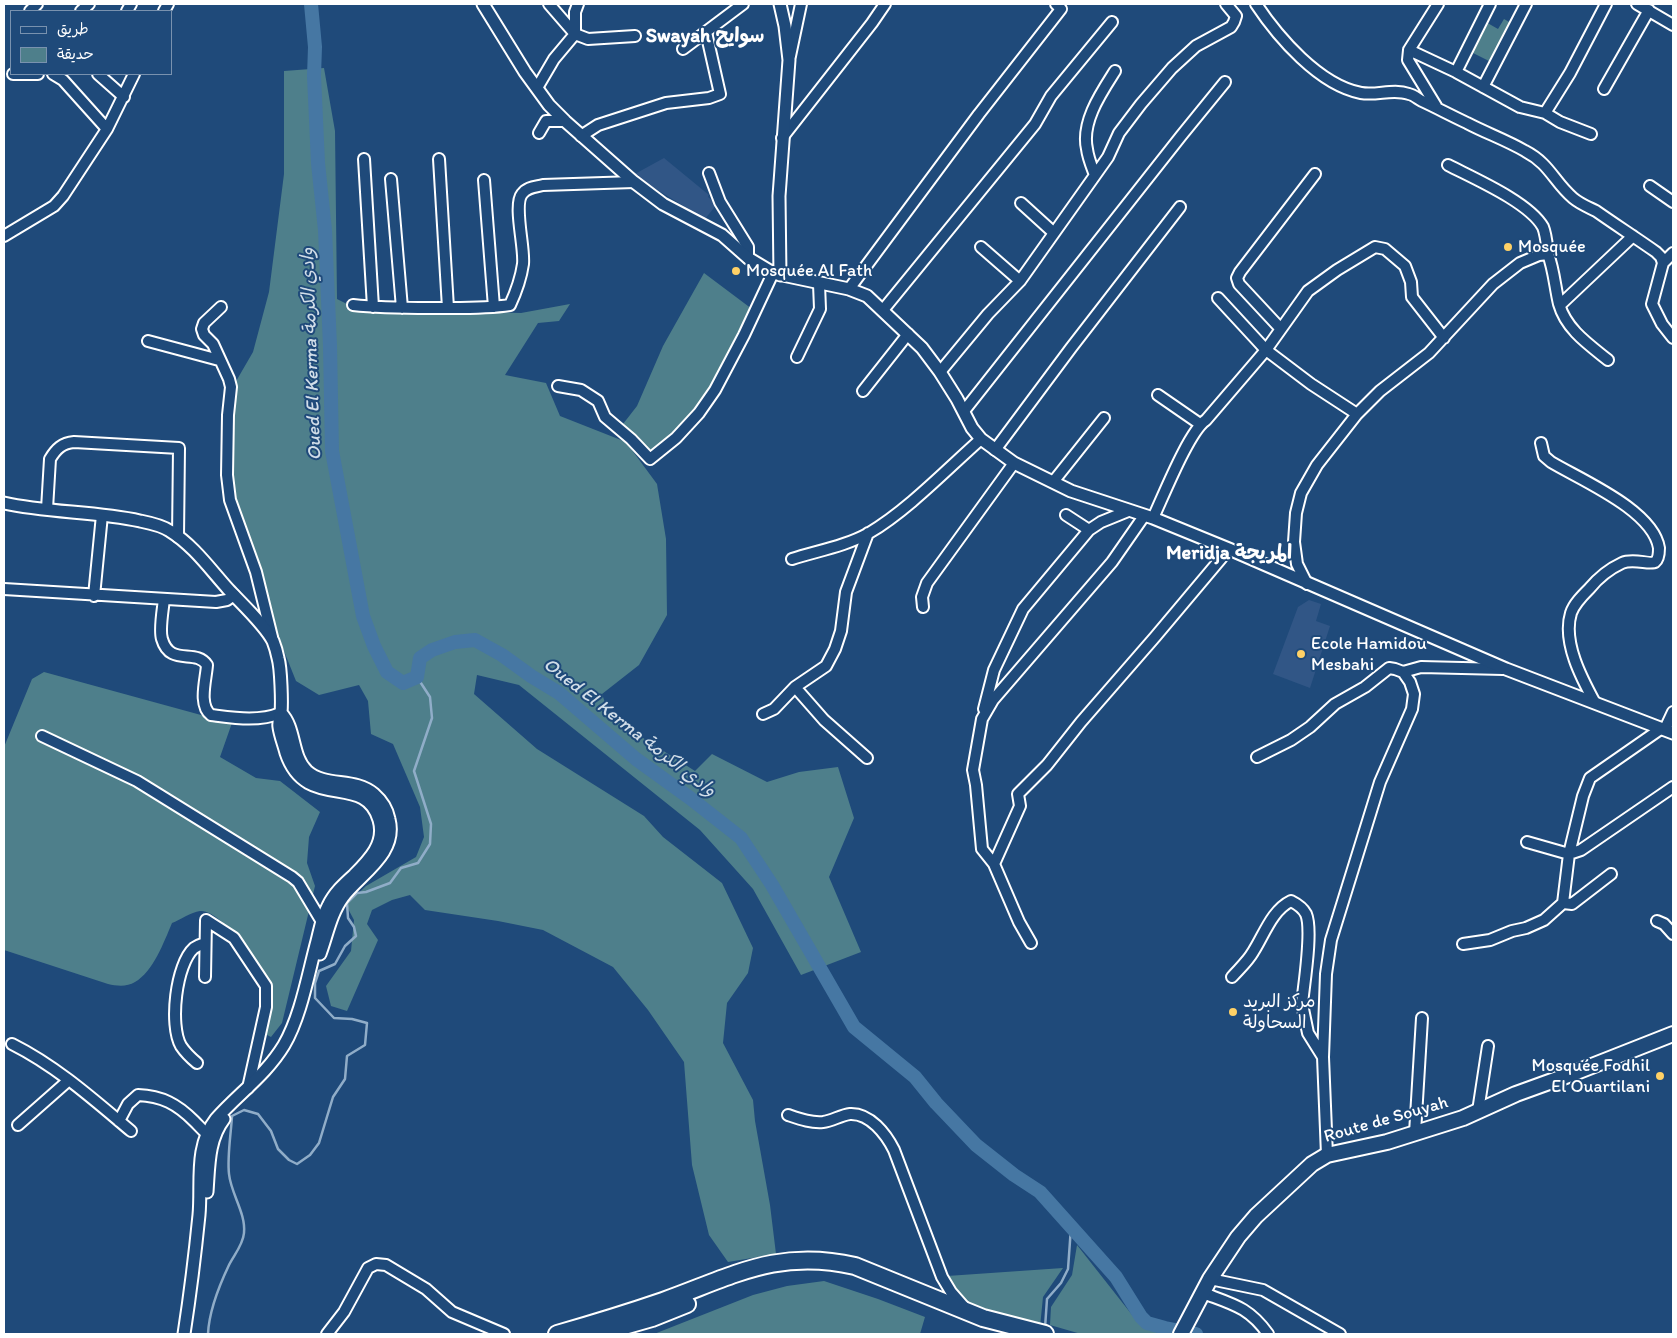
<!DOCTYPE html>
<meta charset="utf-8">
<style>
body{margin:0}
#map{position:relative;width:1677px;height:1338px;overflow:hidden;background:#1f4a7a;font-family:Itim,"Playpen Sans Arabic",sans-serif}
canvas{display:block}
.frame{position:absolute;inset:0;border:5px solid #fff;pointer-events:none}
.legend{position:absolute;left:10px;top:10px;width:162px;height:65px;box-sizing:border-box;background:#1f4a7a;border:1px solid #7992af;margin:0;padding:6px 9px;list-style:none;font-size:15px;color:#fff}
.legend li{display:flex;align-items:center;gap:10px;height:25px}
.legend b{width:25px;border:1px solid #7992af}
</style>
<div id="map">
<canvas width="1677" height="1338"></canvas>
<div class="frame"></div>
<ul class="legend">
<li><b style="height:6px;background:#1f4a7a"></b>طريق</li>
<li><b style="height:14px;background:#4e7f8b"></b>حديقة</li>
</ul>
</div>
<script>
const ctx = document.querySelector('canvas').getContext('2d');
ctx.lineJoin = 'round';
function fillPath(path, color) {
  ctx.fillStyle = color;
  ctx.fill(path, 'evenodd');
}
function stroke(path, color, width, dash) {
  ctx.strokeStyle = color;
  ctx.lineWidth = width;
  ctx.lineCap = dash ? 'butt' : 'round';
  ctx.setLineDash(dash || []);
  ctx.stroke(path);
}
function write(font, color, halo, rows, align = 'center') {
  ctx.font = font + ' Itim,"Playpen Sans Arabic",sans-serif';
  ctx.lineWidth = 4;
  ctx.setLineDash([]);
  ctx.textBaseline = 'middle';
  ctx.strokeStyle = halo;
  ctx.fillStyle = color;
  for (const [text, x, y, turn = 0] of rows) {
    ctx.save();
    ctx.translate(x, y);
    ctx.rotate((+turn || 0) * Math.PI / 180);
    ctx.textAlign = isNaN(turn) ? turn : align;
    if (halo) ctx.strokeText(text, 0, 0);
    ctx.fillText(text, 0, 0);
    ctx.restore();
  }
}
fillPath(new Path2D(`
 M 664,158 L 709,195 L 708,197 L 717,204 L 705,219 L 633,175 Z
 M 1309,600 L 1321,604 L 1316,621 L 1330,626 L 1310,688 L 1273,674 L 1298,607 Z`), '#315686');
fillPath(new Path2D(`
 M 1504,19 L 1511,23 L 1491,62 L 1469,51 L 1484,21 L 1498,29 Z
 M 324,68 L 335,131 L 337,299 L 357,309 L 521,313 L 570,304 L 559,321 L 538,323 L 505,375 L 546,383 L 560,416 L 626,442 L 657,484 L 666,539 L 667,615 L 639,665 L 602,694 L 610,717 L 695,771 L 712,754 L 767,782 L 799,772 L 838,767 L 854,818 L 829,877 L 861,952 L 801,975 L 753,889 L 700,830 L 519,685 L 477,675 L 474,694 L 537,749 L 644,816 L 663,837 L 722,883 L 753,948 L 748,973 L 727,1003 L 723,1043 L 753,1100 L 755,1121 L 770,1205 L 776,1254 L 728,1262 L 709,1235 L 692,1165 L 684,1062 L 648,1010 L 613,967 L 543,930 L 498,921 L 425,910 L 410,895 L 392,900 L 372,910 L 367,924 L 378,940 L 347,1011 L 331,1006 L 326,986 L 351,951 L 354,920 L 346,905 L 366,886 L 416,857 L 424,837 L 420,807 L 393,744 L 371,734 L 368,701 L 359,685 L 319,695 L 296,681 L 278,636 L 229,492 L 227,419 L 224,402 L 253,352 L 269,292 L 284,174 L 284,71 Z
 M 704,273 L 752,309 L 715,381 L 697,410 L 652,453 L 623,424 L 637,406 L 663,346 Z
 M 44,672 L 201,715 L 233,720 L 220,757 L 256,778 L 280,781 L 320,812 L 309,837 L 307,863 L 315,886 L 282,1023 L 271,1037 L 265,1034 C 267,1020 273,1002 270,989 C 266,970 220,908 200,911 C 191,912 180,920 172,923 C 164,942 153,972 135,982 C 127,987 117,986 108,984 L 4,950 L 4,747 L 32,679 Z
 M 1077,1245 L 1140,1325 L 1161,1334 L 1081,1334 L 1050,1325 L 1051,1307 L 1072,1275 Z
 M 1063,1268 L 1043,1297 L 1040,1327 L 969,1307 L 957,1292 L 947,1276 Z
 M 824,1281 L 878,1299 L 925,1317 L 920,1334 L 654,1334 L 753,1295 L 787,1286 Z`), '#4e7f8b');
stroke(new Path2D(`
 M 1045,1328 L 1047,1299 L 1061,1283 L 1068,1269 L 1071,1227
 M 208,1334 C 209,1310 219,1286 229,1265 C 234,1255 243,1245 244,1233 C 246,1213 231,1194 229,1174 C 227,1157 231,1134 232,1116 L 244,1110 L 258,1114 L 271,1131 L 278,1149 L 289,1160 L 297,1164 L 310,1155 L 319,1143 L 333,1097 L 345,1079 L 347,1056 L 365,1045 L 367,1023 L 352,1019 L 334,1018 L 315,998 L 315,983 L 319,971 L 335,964 L 345,946 L 356,936 L 354,927 L 348,918 L 347,903 L 357,893 L 366,892 L 390,883 L 401,868 L 418,863 L 430,844 L 431,824 L 414,771 L 432,718 L 430,697 L 417,677`), '#90adc8', 2.5);
stroke(new Path2D(`
 M 311,4 L 315,47 L 314,76 L 318,163 L 325,230 L 330,346 L 332,451 L 363,616 L 374,646 L 387,672 L 403,683 L 417,677 L 420,658 L 432,650 L 455,642 L 475,640 L 502,655 L 531,676 L 559,693 L 636,759 L 690,798 L 741,838 L 772,885 L 854,1027 L 915,1077 L 936,1103 L 976,1145 L 1014,1175 L 1040,1192 L 1116,1277 L 1141,1317 L 1147,1323 L 1165,1328 L 1196,1334`), '#4677a3', 14);
const minor = new Path2D(`
 M 549,4 L 575,34 L 588,39 L 635,36
 M 1256,4 C 1278,37 1319,85 1361,93 C 1377,96 1393,88 1409,94 C 1414,95 1418,99 1422,101 C 1437,108 1452,116 1467,123 C 1486,133 1506,140 1525,151 C 1550,164 1554,182 1573,198 C 1580,204 1588,207 1596,211 C 1616,225 1636,238 1656,252 L 1661,257 L 1663,263 L 1652,304 L 1662,324 L 1673,338
 M 1438,4 L 1409,50 L 1456,72 L 1520,107 L 1545,113 L 1560,122 L 1591,134
 M 1637,4 L 1673,25
 M 30,11 L 37,4
 M 81,11 L 89,4
 M 127,11 L 131,4
 M 164,11 L 168,4
 M 683,49 L 743,4
 M 1409,50 L 1408,60 L 1436,106
 M 790,56 L 801,4
 M 1456,72 L 1490,4
 M 13,74 L 38,74
 M 53,74 L 63,80 L 107,129
 M 98,74 L 124,97
 M 1483,87 L 1526,4
 M 537,88 L 554,59 L 575,34 L 575,12 L 578,4
 M 1604,89 L 1649,10
 M 1545,113 L 1570,73 L 1606,4
 M 539,133 L 546,121 L 565,121
 M 581,136 L 598,125 L 666,103 L 709,98 L 720,94 L 706,32
 M 782,138 L 872,23 L 885,4
 M 364,159 L 373,307
 M 439,159 L 448,308
 M 709,173 L 720,202 L 748,247 L 748,258
 M 1095,175 C 1092,167 1088,158 1087,149 C 1081,122 1101,93 1115,71
 M 391,179 L 402,308
 M 484,180 L 494,307
 M 1650,186 L 1673,202
 M 1021,203 L 1054,233
 M 4,236 L 54,206 L 63,196 L 107,129 L 134,74
 M 981,247 L 1020,281
 M 1548,254 C 1554,270 1555,287 1559,304 C 1566,329 1588,344 1608,360
 M 1663,263 L 1673,253
 M 849,289 L 979,114 L 1061,9 L 1056,4
 M 1218,298 L 1266,350 L 1311,384 L 1357,414
 M 353,305 C 379,308 405,308 431,308 C 458,308 484,309 510,305 C 516,292 521,278 523,264 C 525,248 513,205 522,194 C 527,187 535,187 543,185 L 634,182
 M 1560,305 L 1633,236
 M 221,307 L 204,323 L 202,329 L 204,335 L 213,344 L 229,379 L 231,387 L 228,415 L 227,475 L 230,500 L 256,572 L 272,637
 M 883,310 L 1035,124 L 1051,96 L 1112,22
 M 1280,328 L 1239,284 L 1237,278 L 1240,272 L 1315,174
 M 148,341 L 219,360
 M 797,357 L 820,309 L 819,284
 M 940,372 L 988,314 L 1020,281 L 1108,157 L 1119,133 L 1141,104 L 1172,68 L 1196,46 L 1231,27 L 1234,22 L 1236,16 L 1226,4
 M 558,386 L 581,390 L 598,401 L 605,417 L 631,439 L 650,459 L 676,438 L 699,413 L 715,390 L 744,335 L 773,273
 M 863,391 L 908,334
 M 1158,395 L 1200,424
 M 964,411 L 1181,136 L 1225,82
 M 1541,443 L 1544,456 L 1551,462 C 1581,480 1653,510 1659,548 C 1659,552 1659,559 1655,562 C 1650,565 1633,558 1622,563 C 1609,569 1598,578 1589,589 C 1582,596 1574,604 1571,613 C 1562,642 1582,679 1595,703
 M 995,450 L 1071,348 L 1180,207
 M 1053,482 L 1104,418
 M 47,509 L 50,459 C 56,449 62,443 74,442 L 179,448 L 178,537
 M 1066,515 L 1089,530
 M 1153,518 C 1163,497 1189,431 1206,420 L 1266,350 L 1308,291 L 1337,270 L 1375,247 L 1385,249 L 1405,266 L 1411,282 L 1412,297 L 1444,338
 M 792,559 C 817,551 846,546 869,533 C 908,510 947,469 981,439
 M 1307,584 L 1297,564 L 1294,542 L 1296,513 L 1301,493 L 1317,465 L 1357,414 L 1380,391 L 1429,353 L 1493,284 L 1520,263 L 1539,255 L 1548,254 C 1547,246 1546,234 1543,227 C 1529,202 1473,178 1448,165
 M 4,589 L 216,602 L 227,600 L 234,595
 M 94,596 L 102,515
 M 164,599 C 163,609 159,630 162,639 C 170,667 196,648 207,665 C 206,680 198,705 211,715 C 235,718 258,722 281,713
 M 923,607 L 922,597 L 927,583 L 1014,463
 M 795,687 L 824,720 L 867,758
 M 984,709 L 994,670 L 1023,609 L 1089,530 L 1101,522 L 1128,511
 M 763,714 L 774,709 L 795,687 L 826,666 L 835,649 L 841,631 L 846,592 L 868,533
 M 1665,729 L 1673,712
 M 42,736 L 137,781 L 292,877 L 298,882 L 325,927
 M 1257,757 L 1291,740 L 1310,727 L 1335,704 L 1365,687 L 1389,668 L 1395,669 L 1403,672
 M 1527,842 L 1569,854 L 1581,850 L 1673,787
 M 994,864 L 1020,806 L 1018,794 L 1047,765 L 1081,722 L 1155,637 L 1229,549
 M 1563,903 L 1572,904 L 1611,874
 M 1657,921 L 1664,924 L 1673,934
 M 1031,943 L 1019,922 L 994,864 L 982,849 L 976,785 L 973,770 L 982,719 L 993,700 L 1112,562 L 1144,516
 M 1463,944 L 1490,940 L 1512,931 L 1526,928 L 1544,920 L 1563,903 L 1569,854 L 1583,796 L 1590,778 L 1662,728
 M 205,977 L 206,920 L 234,938 L 266,986 L 266,1007 L 248,1088
 M 1232,977 C 1239,969 1248,961 1253,952 C 1264,935 1272,910 1291,901 C 1297,904 1303,908 1306,914 C 1313,930 1304,984 1302,1004 L 1308,1033 L 1323,1057 L 1327,1155
 M 12,1044 C 56,1066 93,1099 131,1131
 M 1323,1057 L 1326,974 L 1331,940 L 1380,782 L 1412,709 L 1414,694 L 1410,682 L 1403,672 L 1421,667 L 1503,669
 M 197,1063 C 191,1058 185,1052 181,1046 C 169,1025 176,964 194,948 C 197,946 202,944 205,943
 M 1478,1111 L 1488,1046
 M 788,1115 C 800,1119 811,1123 823,1122 C 832,1121 841,1115 850,1114 C 870,1113 886,1134 894,1150 L 942,1277 L 951,1292 L 965,1308
 M 119,1121 L 128,1104 L 138,1095 C 162,1096 177,1104 194,1121 C 200,1127 205,1133 212,1138
 M 18,1125 L 69,1080
 M 1415,1133 L 1422,1018
 M 1210,1279 L 1263,1290 L 1340,1334
 M 1203,1293 C 1232,1304 1249,1307 1268,1334
 M 327,1334 L 344,1312 L 368,1268 L 376,1264 L 386,1265 L 426,1289 L 452,1312 L 504,1334`);
const tertiary = new Path2D(`
 M 483,4 L 525,72 L 549,105 L 565,121 L 634,182 L 663,204 L 722,235 L 748,258 L 773,273 L 849,289 L 867,296 L 922,348 L 940,372 L 957,399 L 972,428 L 981,439 L 1014,463 L 1071,491 L 1153,518 L 1229,549 L 1506,669 L 1673,733
 M 780,275 L 779,196 L 789,60 L 785,26 L 780,4
 M 4,503 C 48,513 95,511 140,521 C 150,523 161,525 170,531 C 193,545 210,569 228,589 C 241,603 265,625 273,641 C 275,646 277,653 278,658 C 281,668 282,703 281,713 C 280,718 278,722 279,727 C 280,735 284,745 286,753 C 306,813 365,771 379,820 C 386,843 369,860 354,875 C 344,884 334,893 328,906 C 322,917 320,929 317,941 C 308,974 301,1016 284,1045 C 266,1075 238,1094 216,1119 C 194,1147 202,1182 199,1215 C 195,1255 190,1295 184,1334
 M 281,713 C 296,728 291,756 307,771 C 326,788 354,777 374,794 C 382,801 387,809 389,819 C 398,854 360,874 343,897 C 331,913 327,935 320,954
 M 207,1192 C 209,1166 208,1140 224,1119`);
const secondary = new Path2D(`
 M 1181,1334 L 1210,1279 L 1238,1237 L 1256,1216 L 1312,1164 L 1327,1155 L 1387,1142 L 1463,1118 L 1516,1094 L 1574,1073 L 1673,1034`);
const trunk = new Path2D(`
 M 557,1334 C 592,1324 628,1313 663,1301 C 733,1276 778,1248 855,1266 L 983,1318 L 1045,1334
 M 596,1334 L 652,1318 L 687,1304`);
stroke(minor, '#fff', 14);
stroke(tertiary, '#fff', 15);
stroke(secondary, '#fff', 18);
stroke(trunk, '#fff', 20);
stroke(minor, '#1f4a7a', 10);
stroke(tertiary, '#1f4a7a', 11);
stroke(secondary, '#1f4a7a', 14);
stroke(trunk, '#1f4a7a', 16);
for (const [x, y, r, color] of [
 [1508,247,5,"#ffd166"],
 [736,271,5,"#ffd166"],
 [1301,654,5,"#ffd166"],
 [1233,1012,5,"#ffd166"],
 [1660,1076,5,"#ffd166"]
]) {
  const dot = new Path2D();
  dot.arc(x, y, r, 0, 2 * Math.PI);
  ctx.fillStyle = color;
  ctx.fill(dot);
  stroke(dot, '#1f4a7a', 2);
}
write('18px', '#fff', '#1f4a7a', [
 ["Mosquée",1518,247],
 ["Mosquée Al Fath",746,271],
 ["Ecole Hamidou",1311,644],
 ["Mesbahi",1311,665],
 ["مركز البريد",1243,1002],
 ["السحاولة",1243,1023],
 ["Mosquée Fodhil",1650,1066,"right"],
 ["El Ouartilani",1650,1087,"right"]
], 'left');
write('18px', '#fff', '#1f4a7a', [
 ["Route de Souyah",1386,1120,-16]
]);
write('italic 19px', '#d1dde8', '#1f4a7a', [
 ["Oued El Kerma وادي الكرمة",312,354,-92],
 ["Oued El Kerma وادي الكرمة",629,728,38]
]);
write('bold 20px', '#fff', '#1f4a7a', [
 ["Swayah سوايح",705,37],
 ["Meridja المريجة",1229,554]
]);
</script>
